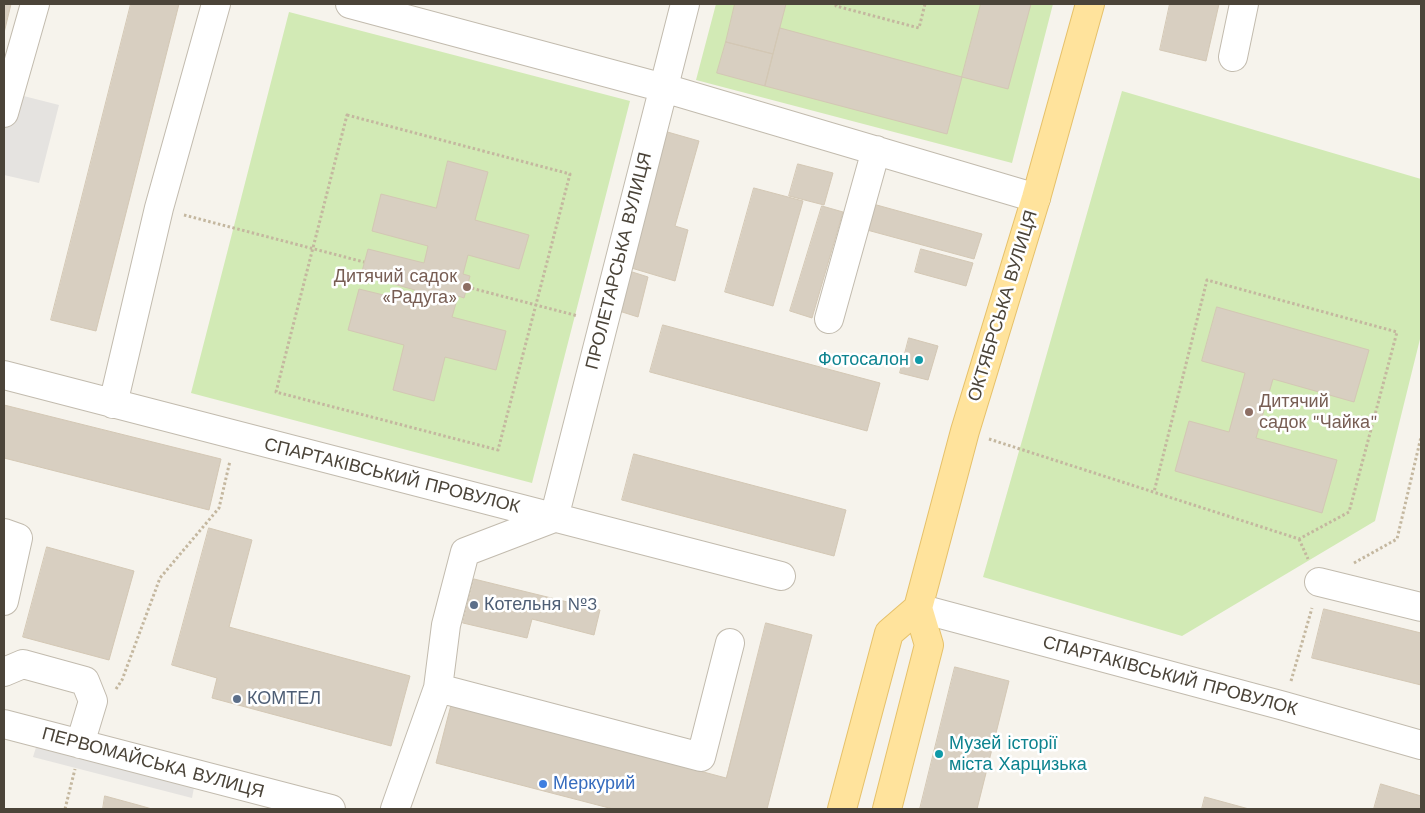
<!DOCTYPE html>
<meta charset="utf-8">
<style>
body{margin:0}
#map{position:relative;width:1425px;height:813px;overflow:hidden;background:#f6f3ec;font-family:"Work Sans",sans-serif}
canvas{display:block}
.frame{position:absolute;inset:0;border:5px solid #4b4439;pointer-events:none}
</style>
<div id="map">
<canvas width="1425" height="813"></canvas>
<div class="frame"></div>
</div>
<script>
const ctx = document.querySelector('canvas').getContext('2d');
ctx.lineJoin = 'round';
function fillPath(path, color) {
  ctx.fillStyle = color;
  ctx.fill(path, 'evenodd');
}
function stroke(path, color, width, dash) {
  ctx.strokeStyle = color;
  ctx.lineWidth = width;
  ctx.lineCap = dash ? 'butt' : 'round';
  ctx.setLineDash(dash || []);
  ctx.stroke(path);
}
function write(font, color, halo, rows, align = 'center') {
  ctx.font = font + ' "Work Sans",sans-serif';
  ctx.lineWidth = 5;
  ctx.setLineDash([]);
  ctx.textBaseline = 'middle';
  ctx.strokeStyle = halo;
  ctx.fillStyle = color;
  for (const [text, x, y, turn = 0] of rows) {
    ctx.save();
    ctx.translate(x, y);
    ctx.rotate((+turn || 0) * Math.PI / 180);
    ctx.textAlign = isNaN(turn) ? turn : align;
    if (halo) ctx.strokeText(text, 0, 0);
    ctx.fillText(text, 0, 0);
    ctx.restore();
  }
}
fillPath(new Path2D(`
 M 716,4 L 1053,4 L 1012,163 L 696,80 Z
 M 289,12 L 630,101 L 532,483 L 191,393 Z
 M 1122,91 L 1421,179 L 1421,335 L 1375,521 L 1182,636 L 983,577 Z`), '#d2eab5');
fillPath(new Path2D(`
 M 4,91 L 59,105 L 39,183 L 4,175 Z
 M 38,741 L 195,782 L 192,798 L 33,757 Z`), '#e5e3e0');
const building = new Path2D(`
 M 4,4 L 11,4 L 4,33 Z
 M 131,4 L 179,4 L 96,331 L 51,320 Z
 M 735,4 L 786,4 L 773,54 L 726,42 Z
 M 981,4 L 1031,4 L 1008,89 L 962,77 Z
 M 1170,4 L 1219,4 L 1206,61 L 1160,50 Z
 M 780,28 L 962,77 L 947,134 L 765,86 Z
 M 726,42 L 773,54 L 765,86 L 717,73 Z
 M 664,131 L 699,141 L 675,226 L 688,230 L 675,281 L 628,267 Z
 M 448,161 L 488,172 L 475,220 L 529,235 L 519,269 L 468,255 L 463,274 L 470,276 L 464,298 L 458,296 L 452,317 L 506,331 L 496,370 L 445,357 L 434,401 L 393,390 L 404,345 L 348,330 L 359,289 L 412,302 L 415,290 L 361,275 L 368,249 L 424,263 L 428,246 L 372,231 L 381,194 L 436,208 Z
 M 798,164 L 833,173 L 824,205 L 789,196 Z
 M 754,188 L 803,201 L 773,306 L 725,292 Z
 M 873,204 L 982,234 L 974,259 L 867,230 Z
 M 822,206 L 843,212 L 812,318 L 790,311 Z
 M 921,249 L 973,263 L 966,286 L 915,272 Z
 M 626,270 L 648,277 L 638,317 L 616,310 Z
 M 1217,307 L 1369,350 L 1354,402 L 1273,379 L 1256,438 L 1337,460 L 1322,513 L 1175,471 L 1189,421 L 1229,432 L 1245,373 L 1202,361 Z
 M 663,325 L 880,383 L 867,431 L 650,372 Z
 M 909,338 L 938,346 L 928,380 L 900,373 Z
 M 4,405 L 221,459 L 209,510 L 4,458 Z
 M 634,454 L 846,510 L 834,556 L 622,500 Z
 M 209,528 L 252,540 L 229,627 L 410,676 L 391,746 L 212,698 L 217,678 L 172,665 Z
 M 47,547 L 134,571 L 109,660 L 23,637 Z
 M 474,579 L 600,610 L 594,635 L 532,619 L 527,638 L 463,623 Z
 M 1324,609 L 1421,633 L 1421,685 L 1312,658 Z
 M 766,623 L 812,635 L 767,809 L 613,809 L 436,763 L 451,705 L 726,778 Z
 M 955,667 L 1009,681 L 977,809 L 920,809 Z
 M 1381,784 L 1421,796 L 1421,809 L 1374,809 Z
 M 105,796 L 138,805 L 152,809 L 103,809 Z
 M 1205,797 L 1249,809 L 1202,809 Z`);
fillPath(building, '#d8cfc1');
stroke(building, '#d3c7b4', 1);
const minor = new Path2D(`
 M 350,4 L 664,88 L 1036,198
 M 1233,57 L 1244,4
 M 4,113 L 35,4
 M 829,319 L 876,150
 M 4,375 L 781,576
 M 113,404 L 159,208 L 216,4
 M 4,533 L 18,538 L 4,601
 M 1319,582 L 1421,607
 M 918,608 L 1284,706 L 1421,745
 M 4,672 L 23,664 L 85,681 L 93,701 L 80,744
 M 438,688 L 701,757 L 730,643
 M 4,724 L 331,809
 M 395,809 L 438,688 L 446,625 L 465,552 L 554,518 L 685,4`);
const major = new Path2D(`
 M 842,809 L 889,633 L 918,608
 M 887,809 L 929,645 L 918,608 L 965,431 L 1036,198 L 1090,4`);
stroke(minor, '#c2bbae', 30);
stroke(major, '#e6c16a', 30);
stroke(new Path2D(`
 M 836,4 L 836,6 L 919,28 L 925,4
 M 347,115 L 570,174 L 498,450 L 276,392 Z
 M 184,215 L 364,262
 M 467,287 L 578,316
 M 989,439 L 1299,539 L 1349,512 L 1397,332 L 1207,280 L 1154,492
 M 1299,539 L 1308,559
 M 1354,563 L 1397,539 L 1421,437
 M 1291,681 L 1312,608
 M 116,689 L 122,680 L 160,578 L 219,508 L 230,461
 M 65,809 L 75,769`), '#c4b79f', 3, [2.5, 2.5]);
stroke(minor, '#fff', 28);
stroke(major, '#ffe39c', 28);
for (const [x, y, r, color] of [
 [467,287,5,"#8d6e63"],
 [919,360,5,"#0f9aa8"],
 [1249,412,5,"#8d6e63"],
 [474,605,5,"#5c6f8a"],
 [237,699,5,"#5c6f8a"],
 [939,754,5,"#0f9aa8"],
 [543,784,5,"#3f7fe0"]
]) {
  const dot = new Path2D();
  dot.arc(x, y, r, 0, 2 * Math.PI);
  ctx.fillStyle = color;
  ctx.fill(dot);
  stroke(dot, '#fff', 2);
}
write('18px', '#4b4439', '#fff', [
 ["ПРОЛЕТАРСЬКА ВУЛИЦЯ",619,261,-76],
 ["ОКТЯБРСЬКА ВУЛИЦЯ",1003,306,-73],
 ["СПАРТАКІВСЬКИЙ ПРОВУЛОК",392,476,14],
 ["СПАРТАКІВСЬКИЙ ПРОВУЛОК",1170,676,15],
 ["ПЕРВОМАЙСЬКА ВУЛИЦЯ",153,763,15]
]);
write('18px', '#785e54', '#fff', [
 ["Дитячий садок",457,277],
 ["«Радуга»",457,298],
 ["Дитячий",1259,402,"left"],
 ["садок \"Чайка\"",1259,423,"left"]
], 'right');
write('18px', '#0d838f', '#fff', [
 ["Фотосалон",909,360],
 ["Музей історії",949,744,"left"],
 ["міста Харцизька",949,765,"left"]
], 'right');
write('18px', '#4e5e75', '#fff', [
 ["Котельня №3",484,605],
 ["КОМТЕЛ",247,699]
], 'left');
write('18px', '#366cbe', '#fff', [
 ["Меркурий",553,784]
], 'left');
</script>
